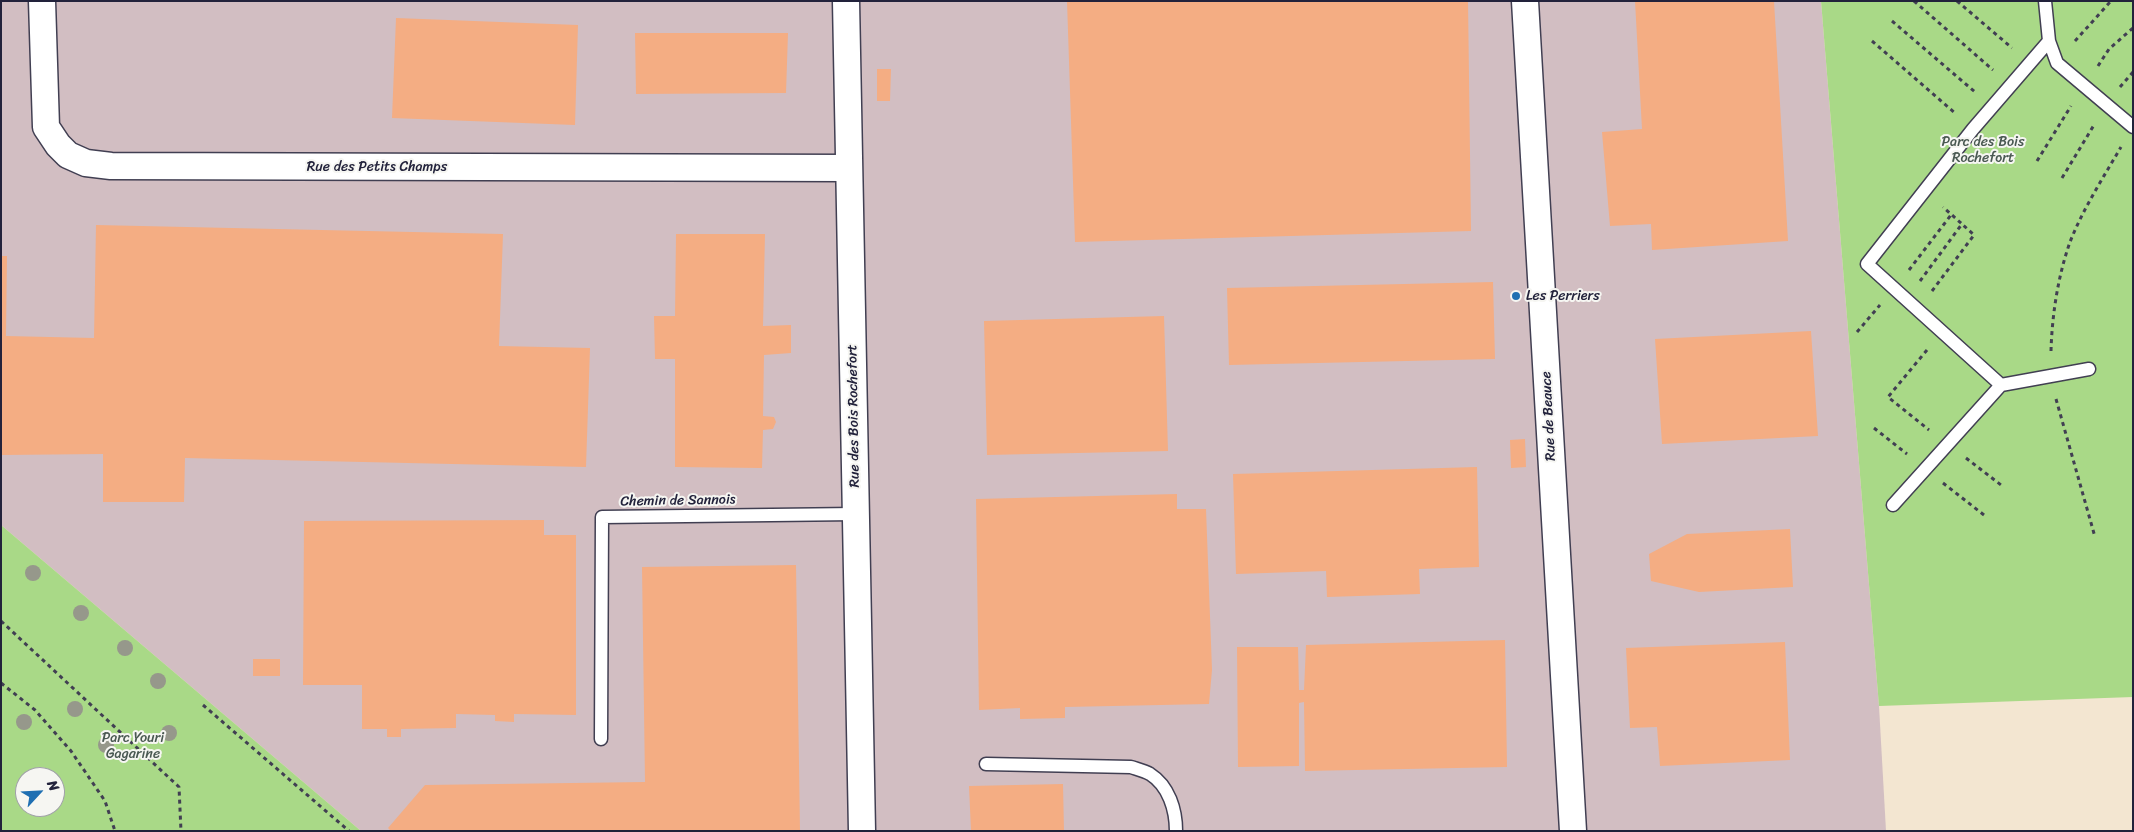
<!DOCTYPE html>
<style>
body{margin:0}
#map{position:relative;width:2134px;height:832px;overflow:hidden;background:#f3e6d1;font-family:Sriracha,sans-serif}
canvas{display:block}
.frame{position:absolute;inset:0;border:2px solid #22223b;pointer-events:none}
.north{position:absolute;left:15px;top:767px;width:50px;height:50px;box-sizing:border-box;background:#f6f6f2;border:1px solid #a1a1a9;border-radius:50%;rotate:65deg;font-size:14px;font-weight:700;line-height:20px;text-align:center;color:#22223b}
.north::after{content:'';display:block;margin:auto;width:18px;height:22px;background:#1f6fb2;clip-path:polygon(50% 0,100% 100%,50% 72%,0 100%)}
</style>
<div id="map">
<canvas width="2134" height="832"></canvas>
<div class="frame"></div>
<div class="north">N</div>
</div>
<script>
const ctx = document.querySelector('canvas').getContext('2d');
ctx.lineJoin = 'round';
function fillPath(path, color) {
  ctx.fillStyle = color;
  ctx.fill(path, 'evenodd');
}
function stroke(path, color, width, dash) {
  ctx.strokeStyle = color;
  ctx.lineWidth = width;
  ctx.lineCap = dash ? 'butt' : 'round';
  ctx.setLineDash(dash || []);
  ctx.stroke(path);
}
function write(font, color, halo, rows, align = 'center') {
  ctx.font = font + ' Sriracha,sans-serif';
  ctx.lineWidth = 4;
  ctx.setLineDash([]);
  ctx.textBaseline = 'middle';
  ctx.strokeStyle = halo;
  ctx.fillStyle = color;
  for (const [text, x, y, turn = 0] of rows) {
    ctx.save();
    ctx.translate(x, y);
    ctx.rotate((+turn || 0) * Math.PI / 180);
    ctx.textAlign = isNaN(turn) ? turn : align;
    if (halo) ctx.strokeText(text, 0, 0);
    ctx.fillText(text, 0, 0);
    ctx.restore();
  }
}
fillPath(new Path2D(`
 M 1,1 L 1821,1 L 1879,706 L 1886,831 L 361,831 L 1,525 Z`), '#d2bec2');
fillPath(new Path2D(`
 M 1821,1 L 2133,1 L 2133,697 L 1879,706 Z
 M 1,525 L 361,831 L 1,831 ZM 25,777 L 55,777 L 55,807 L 25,807 Z`), '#a9d987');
fillPath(new Path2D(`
 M 1067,1 L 1468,1 L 1471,231 L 1075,242 Z
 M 1635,1 L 1774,1 L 1788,241 L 1652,250 L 1651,224 L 1610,226 L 1602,132 L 1642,129 Z
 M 396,18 L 578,25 L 575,125 L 392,118 Z
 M 635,33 L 788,33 L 786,93 L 636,94 Z
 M 877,69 L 891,69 L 890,101 L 877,101 Z
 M 96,225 L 503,234 L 499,346 L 590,348 L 586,467 L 185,458 L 184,502 L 103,502 L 103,454 L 2,455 L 1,256 L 7,256 L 6,336 L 94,338 Z
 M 676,234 L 765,234 L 763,326 L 791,325 L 791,353 L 764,355 L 763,416 L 774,417 L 776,422 L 773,429 L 763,430 L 762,468 L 675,467 L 675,359 L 655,359 L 654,316 L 675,316 Z
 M 1493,282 L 1495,359 L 1229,365 L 1227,288 Z
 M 1164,316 L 1168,451 L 987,455 L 984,321 Z
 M 1811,331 L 1818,436 L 1662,444 L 1655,339 Z
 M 1525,439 L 1526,467 L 1511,468 L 1510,440 Z
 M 1477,467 L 1479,567 L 1419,569 L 1420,594 L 1327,597 L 1326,571 L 1236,574 L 1233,474 Z
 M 1177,494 L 1177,509 L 1206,509 L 1212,670 L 1209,704 L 1065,707 L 1065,718 L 1020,719 L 1020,708 L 979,710 L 976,499 Z
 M 544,520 L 544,535 L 576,535 L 576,715 L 514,714 L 514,722 L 495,721 L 495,715 L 456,714 L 456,728 L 401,729 L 401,737 L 387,737 L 387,729 L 362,729 L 362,685 L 303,685 L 304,521 Z
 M 1790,529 L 1793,587 L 1699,592 L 1651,581 L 1649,554 L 1687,534 Z
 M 796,565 L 800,831 L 391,831 L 388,828 L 425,785 L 645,782 L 642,567 Z
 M 1505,640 L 1507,767 L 1305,771 L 1304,702 L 1299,703 L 1299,766 L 1238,767 L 1237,647 L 1298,647 L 1299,690 L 1304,690 L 1306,645 Z
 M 1785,642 L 1790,760 L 1660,766 L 1657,727 L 1630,728 L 1626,648 Z
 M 253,659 L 280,659 L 280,676 L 253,676 Z
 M 1063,784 L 1064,831 L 971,831 L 969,786 Z`), '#f4ad83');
const service = new Path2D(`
 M 2045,1 L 2049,41 L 2057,63 L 2133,127
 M 2001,385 L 2089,369
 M 1893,505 L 2001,385 L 1867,264 L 1973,129 L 2049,41
 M 601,739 L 602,517 L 856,514
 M 986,764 L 1131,767 C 1137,769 1145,771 1150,774 C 1169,786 1176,810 1176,831`);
const minor = new Path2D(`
 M 42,1 L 46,127 L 58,145 L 68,155 L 86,163 L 111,166 L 849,168
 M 846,1 L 862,831
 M 1525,1 L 1573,831`);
stroke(service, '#413f52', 15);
stroke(minor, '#413f52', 29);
stroke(new Path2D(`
 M 1914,1 L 1993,70
 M 1957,1 L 2012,48
 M 1892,21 L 1975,92
 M 1872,41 L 1955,113
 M 2075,41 L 2111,1
 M 2098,66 L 2109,49 L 2133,28
 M 2120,87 L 2133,72
 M 2037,161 L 2071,106
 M 2062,178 L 2094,125
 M 1909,270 L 1951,215
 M 1920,281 L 1962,224 L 1943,207
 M 1932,291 L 1974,235 L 1962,224
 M 1857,332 L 1880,305
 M 1927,350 L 1888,397 L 1929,430
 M 2051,351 C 2052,315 2058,276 2070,242 C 2083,209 2103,178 2121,147
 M 2056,399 L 2095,537
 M 1874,428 L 1907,454
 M 1966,458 L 2001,485
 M 1943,483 L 1984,515
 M 1,621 L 179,787 L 181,831
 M 1,683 L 35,710 L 71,751 L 105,801 L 115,831
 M 203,705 L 349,831`), '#413f52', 3, [4, 4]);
stroke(service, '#fff', 12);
stroke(minor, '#fff', 26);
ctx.fillStyle = '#96988b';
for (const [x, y] of [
 [33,573],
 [81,613],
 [125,648],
 [158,681],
 [75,709],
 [24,722],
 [169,733],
 [106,745]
]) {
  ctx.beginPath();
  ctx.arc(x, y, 8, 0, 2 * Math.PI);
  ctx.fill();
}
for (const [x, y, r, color] of [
 [1516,296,5,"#1f6fb2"]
]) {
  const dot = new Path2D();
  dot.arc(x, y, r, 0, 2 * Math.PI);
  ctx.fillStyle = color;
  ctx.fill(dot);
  stroke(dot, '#f6f6f2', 2);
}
write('14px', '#4a5952', '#f6f6f2', [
 ["Parc des Bois",1983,142],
 ["Rochefort",1983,158],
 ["Parc Youri",133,738],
 ["Gagarine",133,754]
]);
write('14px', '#22223b', '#f6f6f2', [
 ["Rue des Petits Champs",377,167],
 ["Rue des Bois Rochefort",854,416,-91],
 ["Rue de Beauce",1549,416,-93],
 ["Chemin de Sannois",678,501,-1]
]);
write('14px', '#22223b', '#f6f6f2', [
 ["Les Perriers",1526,296]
], 'left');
</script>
